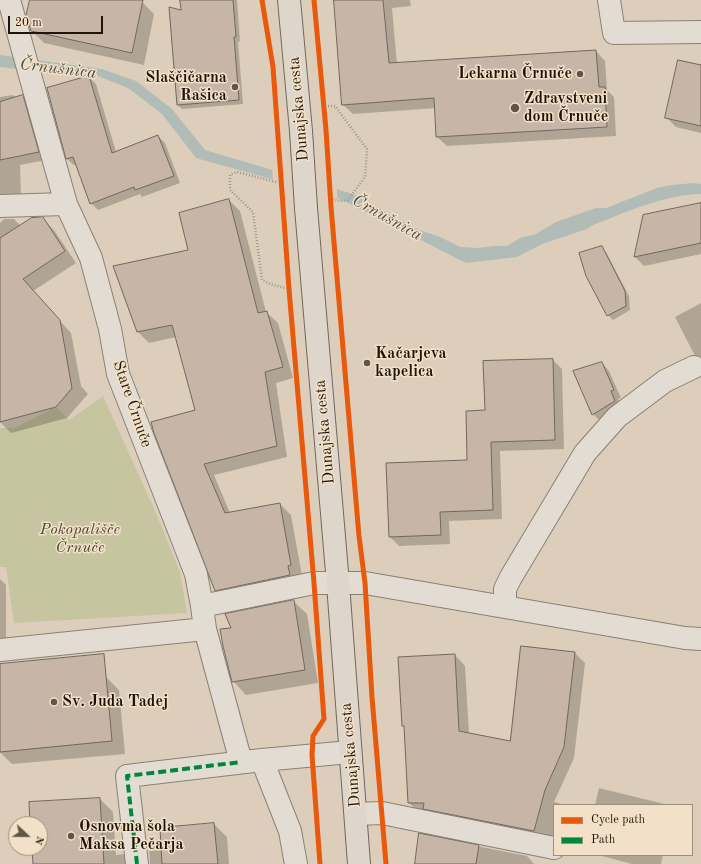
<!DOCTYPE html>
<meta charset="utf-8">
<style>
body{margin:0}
#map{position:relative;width:701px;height:864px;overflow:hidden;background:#dcceba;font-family:"Old Standard TT",serif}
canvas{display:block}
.legend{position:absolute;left:553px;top:804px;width:140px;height:52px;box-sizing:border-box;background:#f2e1c8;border:1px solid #9d8f7c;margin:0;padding:5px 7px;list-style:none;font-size:12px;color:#1e150a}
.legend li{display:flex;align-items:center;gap:8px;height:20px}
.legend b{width:20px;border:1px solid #9d8f7c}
.north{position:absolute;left:8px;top:816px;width:40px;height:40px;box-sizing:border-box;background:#f2e1c8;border:1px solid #9d8f7c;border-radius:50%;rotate:112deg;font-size:11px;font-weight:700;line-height:16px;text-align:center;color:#1e150a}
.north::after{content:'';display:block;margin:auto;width:14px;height:18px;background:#605648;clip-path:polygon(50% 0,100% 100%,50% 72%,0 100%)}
.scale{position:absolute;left:8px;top:16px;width:95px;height:18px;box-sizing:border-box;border:2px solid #1e150a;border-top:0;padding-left:5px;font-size:12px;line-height:14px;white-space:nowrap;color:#1e150a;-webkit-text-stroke:3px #f2e1c8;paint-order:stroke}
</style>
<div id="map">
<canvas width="701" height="864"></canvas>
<ul class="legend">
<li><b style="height:5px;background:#e8590c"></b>Cycle path</li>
<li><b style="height:5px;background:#00873e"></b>Path</li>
</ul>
<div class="north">N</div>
<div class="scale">20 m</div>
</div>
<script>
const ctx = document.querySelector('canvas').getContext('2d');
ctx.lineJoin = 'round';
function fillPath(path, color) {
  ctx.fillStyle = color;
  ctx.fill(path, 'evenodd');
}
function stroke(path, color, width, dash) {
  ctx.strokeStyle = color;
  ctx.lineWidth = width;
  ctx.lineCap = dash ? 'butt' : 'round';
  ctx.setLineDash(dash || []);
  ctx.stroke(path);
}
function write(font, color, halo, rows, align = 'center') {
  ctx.font = font + ' "Old Standard TT",serif';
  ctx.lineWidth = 3;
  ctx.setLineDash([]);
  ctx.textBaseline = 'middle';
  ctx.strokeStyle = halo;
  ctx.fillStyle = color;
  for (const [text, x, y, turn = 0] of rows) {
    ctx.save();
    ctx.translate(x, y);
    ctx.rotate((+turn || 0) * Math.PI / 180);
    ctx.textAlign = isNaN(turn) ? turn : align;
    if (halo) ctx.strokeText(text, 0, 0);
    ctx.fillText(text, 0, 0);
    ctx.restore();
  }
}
fillPath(new Path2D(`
 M 103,396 L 155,511 L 180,572 L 187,613 L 14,623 L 6,567 L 0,567 L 0,428 L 15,428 L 56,407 L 69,420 Z`), '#c7c4a0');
fillPath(new Path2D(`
 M 0,55 L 102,69 L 136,81 L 172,109 L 205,150 L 353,194 L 416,229 L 440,237 L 460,247 L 477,248 L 493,246 L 507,246 L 522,237 L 534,235 L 556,222 L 596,208 L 606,208 L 657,188 L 671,185 L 694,183 L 701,184 L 701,194 C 663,195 626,212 591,226 L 587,229 L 542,244 L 517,257 L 466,263 L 336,197 L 196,158 L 162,114 L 128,88 L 95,75 L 60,74 L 0,67 Z`), '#b1bcb6');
fillPath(new Path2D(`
 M 272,167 L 337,186 L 337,200 L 273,181 Z`), '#dcceba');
fillPath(new Path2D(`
 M 31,0 L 132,0 L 142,2 L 154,14 L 144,65 L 44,43 L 32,31 Z
 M 181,0 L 237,0 L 240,41 L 238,42 L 243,104 L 182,109 L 178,105 L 183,11 Z
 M 333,0 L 410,0 L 411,6 L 392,8 L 397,64 L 596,51 L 605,61 L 607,90 L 614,97 L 616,136 L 447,146 L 437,137 L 436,108 L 353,114 L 343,105 L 336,5 L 333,3 Z
 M 701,66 L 701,133 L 676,127 L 666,117 Z
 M 89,77 L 96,84 L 116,152 L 158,136 L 165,143 L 180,183 L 142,197 L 140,194 L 98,210 L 91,203 L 77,165 L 74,165 L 67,159 Z
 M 13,95 L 17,98 L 22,96 L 30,105 L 46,160 L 20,165 L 21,196 L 0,197 L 0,97 Z
 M 229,200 L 240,211 L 266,312 L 278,323 L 293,378 L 276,383 L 287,457 L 214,475 L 230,513 L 280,504 L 291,515 L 302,576 L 227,601 L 216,590 L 196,411 L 176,337 L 149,343 L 138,332 L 189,251 Z
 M 701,204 L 701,254 L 644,266 L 635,257 L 644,216 Z
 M 42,218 L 54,230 L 76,263 L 33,291 L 71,333 L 81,386 L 88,394 L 67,418 L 11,433 L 0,422 L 0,223 L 4,219 L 14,219 L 21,226 Z
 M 601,248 L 606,252 L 629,296 L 630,310 L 613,320 L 608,315 Z
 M 701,303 L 701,361 L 694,354 L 675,317 Z
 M 553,360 L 562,369 L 564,449 L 500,451 L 502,519 L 449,521 L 450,544 L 399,546 L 390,537 L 468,461 L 486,411 Z
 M 602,363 L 609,371 L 621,398 L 618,399 L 622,409 L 601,422 L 593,414 L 575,372 Z
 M 0,579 L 6,585 L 6,647 L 0,651 Z
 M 293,601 L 307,614 L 318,683 L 246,695 L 233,681 L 232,628 Z
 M 575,653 L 585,663 L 574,758 L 554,802 L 565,805 L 554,805 L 554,843 L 420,813 L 409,803 L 405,728 L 403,726 L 455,655 L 465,666 L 469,734 L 511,742 Z
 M 106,677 L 119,690 L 125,754 L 12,764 L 0,752 L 0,687 Z
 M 599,788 L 664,804 L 664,805 L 595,805 Z
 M 100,799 L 113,812 L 116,855 L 123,854 L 133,864 L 34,864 L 33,848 L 40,848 L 40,824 L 31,824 Z
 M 214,824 L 227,837 L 229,864 L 150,864 L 149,851 L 162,850 Z
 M 420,835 L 527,856 L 534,864 L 416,864 Z
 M 598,855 L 663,855 L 661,864 L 632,864 Z`), '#0003');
const building = new Path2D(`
 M 30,0 L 143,0 L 132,53 L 31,31 L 26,16 Z
 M 180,0 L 233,0 L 236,37 L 234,37 L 239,100 L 177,105 L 169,7 L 181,10 Z
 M 334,0 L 383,0 L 389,63 L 596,50 L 599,87 L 605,87 L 607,127 L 436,137 L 434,98 L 342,105 Z
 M 678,60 L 701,65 L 701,126 L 665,118 Z
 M 89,76 L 112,153 L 158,135 L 174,176 L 135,190 L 134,187 L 90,204 L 73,157 L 66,159 L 47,88 Z
 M 23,95 L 39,152 L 0,160 L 0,102 Z
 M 229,199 L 258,313 L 267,311 L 283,367 L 265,372 L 277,446 L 204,464 L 225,513 L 280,503 L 291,565 L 288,566 L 290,575 L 215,591 L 154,433 L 151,422 L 195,410 L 172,325 L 137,332 L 113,266 L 188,250 L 179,213 Z
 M 701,203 L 701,243 L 634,257 L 643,215 Z
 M 43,217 L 65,251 L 23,279 L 60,320 L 72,388 L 56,407 L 0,422 L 0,238 L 31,218 Z
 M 602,246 L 625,291 L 626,306 L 607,316 L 586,276 L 579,253 Z
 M 553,359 L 555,440 L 491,442 L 493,510 L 440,512 L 441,535 L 389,537 L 386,463 L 467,460 L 466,411 L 485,410 L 483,361 Z
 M 602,362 L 614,390 L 611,391 L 615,401 L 592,415 L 573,371 Z
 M 294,600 L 305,670 L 232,682 L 223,646 L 220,629 L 231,628 L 225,614 Z
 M 521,646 L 575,652 L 564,747 L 545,790 L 534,831 L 423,809 L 424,803 L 408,803 L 404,726 L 402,726 L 398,657 L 455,654 L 459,731 L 510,741 Z
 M 104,654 L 112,741 L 0,752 L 0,664 Z
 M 100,798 L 104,864 L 33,864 L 32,848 L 40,848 L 40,824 L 30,824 L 29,802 Z
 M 214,823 L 218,864 L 162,864 L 160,828 Z
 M 419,833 L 479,845 L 476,864 L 415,864 Z`);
fillPath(building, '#c7b6a8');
stroke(building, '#70685c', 1);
const minor = new Path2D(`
 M 9,0 L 66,204 L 91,258 L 110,329 L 118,374 L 196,574 L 202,606 L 205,629 L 241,762
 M 609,0 L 614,33 L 701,32
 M 0,206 L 66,204
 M 202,606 L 314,583 L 365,583 L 685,638 L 701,639
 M 505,606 L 505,589 L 511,577 L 585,453 L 617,417 L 665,381 L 694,367
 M 0,650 L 205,629
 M 262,760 L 290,831 L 296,864
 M 356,814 L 382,813 L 554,848
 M 137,864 L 127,776 L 262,760 L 350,752`);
const major = new Path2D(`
 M 289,0 L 301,131
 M 306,208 L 338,584 L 359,864`);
stroke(minor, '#8a8175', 24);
stroke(major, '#70685c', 24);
stroke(new Path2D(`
 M 325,106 L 335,106 L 367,149 L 365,177 L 348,200 L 341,201 L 333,199
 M 276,182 L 237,172 L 230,175 L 230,190 L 253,212 L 262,280 L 270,284 L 285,288`), '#9d978f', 2.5, [1, 2]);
stroke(minor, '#e3dcd2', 22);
stroke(major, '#ded6ca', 22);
const majorBridge = new Path2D(`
 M 301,131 L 306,208`);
stroke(majorBridge, '#70685c', 24, []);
stroke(majorBridge, '#ded6ca', 22);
stroke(new Path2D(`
 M 137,864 L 127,776 L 241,762`), '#00873e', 4, [8, 4]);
stroke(new Path2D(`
 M 262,0 L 273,67 L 289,289 L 314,583 L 324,719 L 313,736 L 312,755 L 320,864
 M 314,0 L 326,130 L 331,207 L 359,536 L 365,583 L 372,697 L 386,864`), '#e8590c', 5);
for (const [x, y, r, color] of [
 [580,74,4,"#605648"],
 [235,87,4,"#605648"],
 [515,108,5,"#605648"],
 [367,363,4,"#605648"],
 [54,702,4,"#605648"],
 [71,836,4,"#605648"]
]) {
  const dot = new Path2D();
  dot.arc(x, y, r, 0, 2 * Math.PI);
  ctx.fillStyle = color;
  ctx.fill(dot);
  stroke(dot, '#f2e1c8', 1.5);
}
write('bold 16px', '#1e150a', '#f2e1c8', [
 ["Lekarna Črnuče",572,74,"right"],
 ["Slaščičarna",227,78,"right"],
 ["Rašica",227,96,"right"],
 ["Zdravstveni",524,99],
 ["dom Črnuče",524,117],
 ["Kačarjeva",375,354],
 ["kapelica",375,372],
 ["Sv. Juda Tadej",62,702],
 ["Osnovma šola",79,827],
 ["Maksa Pečarja",79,845]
], 'left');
write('16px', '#1e150a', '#f2e1c8', [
 ["Dunajska cesta",299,109,-95],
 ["Stare Črnuče",132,404,71],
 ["Dunajska cesta",325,432,-95],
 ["Dunajska cesta",351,755,-95]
]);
write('italic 16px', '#4b4731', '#f2e1c8', [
 ["Pokopališče",80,530],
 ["Črnuče",80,548]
]);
write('italic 17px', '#4b4d46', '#f2e1c8', [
 ["Črnušnica",58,69,7],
 ["Črnušnica",387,218,29]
]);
</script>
